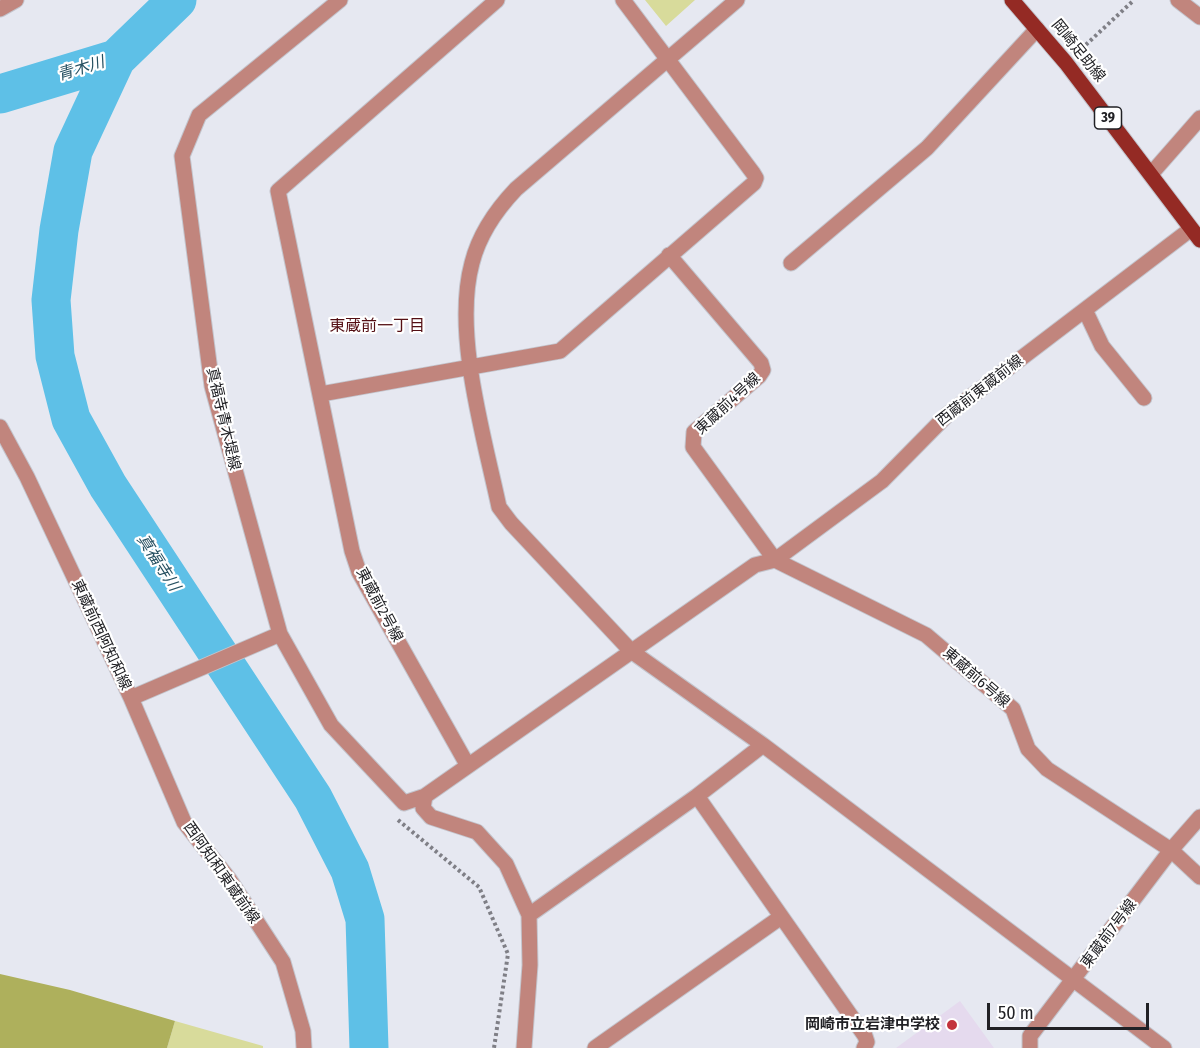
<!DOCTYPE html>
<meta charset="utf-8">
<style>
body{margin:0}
#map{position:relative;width:1200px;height:1048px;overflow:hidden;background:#e6e8f1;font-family:"Fira Sans Condensed",sans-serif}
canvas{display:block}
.scale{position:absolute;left:987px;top:1003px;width:162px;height:27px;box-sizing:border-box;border:3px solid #212125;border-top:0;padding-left:8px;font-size:18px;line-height:21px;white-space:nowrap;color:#212125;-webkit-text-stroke:4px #fff;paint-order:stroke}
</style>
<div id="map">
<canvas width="1200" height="1048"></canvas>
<div class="scale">50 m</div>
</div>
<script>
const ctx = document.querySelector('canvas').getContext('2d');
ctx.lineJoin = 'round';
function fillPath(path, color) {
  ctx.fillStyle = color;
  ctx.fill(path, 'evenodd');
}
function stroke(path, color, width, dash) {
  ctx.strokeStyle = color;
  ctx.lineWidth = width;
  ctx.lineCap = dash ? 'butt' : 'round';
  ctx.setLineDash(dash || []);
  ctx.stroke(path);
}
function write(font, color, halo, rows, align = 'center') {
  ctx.font = font + ' "Fira Sans Condensed","Noto Sans JP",sans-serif';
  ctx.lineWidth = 4.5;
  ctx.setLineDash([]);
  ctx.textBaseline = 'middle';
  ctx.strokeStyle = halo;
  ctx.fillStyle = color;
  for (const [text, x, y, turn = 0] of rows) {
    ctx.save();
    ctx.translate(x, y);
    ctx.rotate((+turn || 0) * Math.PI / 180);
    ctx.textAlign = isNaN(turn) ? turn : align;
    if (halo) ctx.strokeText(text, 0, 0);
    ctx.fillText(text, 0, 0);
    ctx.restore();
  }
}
fillPath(new Path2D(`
 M 960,1001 L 994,1048 L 896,1048 Z`), '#e5daee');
fillPath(new Path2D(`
 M 645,0 L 695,0 L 666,26 Z
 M 175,1021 L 263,1046 L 263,1048 L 167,1048 Z`), '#d8db9b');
fillPath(new Path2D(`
 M 0,974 L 70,990 L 175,1021 L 167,1048 L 0,1048 Z`), '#aeb05c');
stroke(new Path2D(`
 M 116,59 L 73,151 L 59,230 L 51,300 L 55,356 L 71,419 L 108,486 L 313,798 L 350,870 L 365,919 L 369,1048
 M 0,94 L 116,59 L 177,0`), '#5ec0e7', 39);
const minor = new Path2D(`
 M 340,0 L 199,115 L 182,156 L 212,386 L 280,634 L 331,725 L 404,803 L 425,796
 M 737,0 L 516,189 C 497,209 479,235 472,263 C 453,333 484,436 499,507 L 511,523 L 631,651 L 763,745 L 1164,1048
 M 1178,0 L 1200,17
 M 0,9 L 16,0
 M 1151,174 L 1200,118
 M 669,255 L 761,363 L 763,370 L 759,376 L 694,432 L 693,447 L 775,560 L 926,635 L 1013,709 L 1028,749 L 1047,769 L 1171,850 L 1200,877
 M 791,263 L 927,148 L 1037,29
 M 1085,310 L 1102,346 L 1144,398
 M 321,394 L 560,351 L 754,183 L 756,178 L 753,173 L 623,0
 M 0,427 L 27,477 L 131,698 L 184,822 L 229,879 L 283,962 L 303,1031 L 304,1048
 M 131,698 L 280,634
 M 468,766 L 359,572 L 352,551 L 278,191 L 497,0
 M 697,796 L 865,1036 L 867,1042 L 864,1048
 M 529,915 L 697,796 L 763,745
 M 524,1048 L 530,965 L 529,915 L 506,864 L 477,832 L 431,817 L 423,808 L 425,796 L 755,565 L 775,560 L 882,481 L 948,414 L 1191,229
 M 595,1048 L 781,917
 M 1030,1048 L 1030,1036 L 1171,850 L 1200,817`);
const major = new Path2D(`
 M 1012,0 L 1066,63 L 1200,240`);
stroke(minor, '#c3c4cc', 17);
stroke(major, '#c3c4cc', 17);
stroke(new Path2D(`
 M 1077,53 L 1134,0
 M 398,820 L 479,887 L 508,954 L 494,1048`), '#7f7f86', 4, [3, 3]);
stroke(minor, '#c1857d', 15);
stroke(major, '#942a24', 15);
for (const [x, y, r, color] of [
 [952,1025,6,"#c3333d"]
]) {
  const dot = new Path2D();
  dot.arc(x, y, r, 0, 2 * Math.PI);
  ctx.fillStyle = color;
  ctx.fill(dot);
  stroke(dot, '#fff', 2);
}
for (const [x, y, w] of [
 [1108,118,27]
]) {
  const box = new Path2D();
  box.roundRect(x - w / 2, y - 11, w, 22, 4.5);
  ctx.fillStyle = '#fff';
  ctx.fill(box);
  stroke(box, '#212125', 1.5);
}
write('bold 14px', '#212125', null, [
 ["39",1108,118]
]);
write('15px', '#212125', '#fff', [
 ["岡崎足助線",1078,51,51],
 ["西蔵前東蔵前線",980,391,-38],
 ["東蔵前4号線",728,404,-43],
 ["真福寺青木堤線",223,419,77],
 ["東蔵前2号線",379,605,62],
 ["東蔵前西阿知和線",101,635,65],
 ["東蔵前6号線",976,678,41],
 ["西阿知和東蔵前線",221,873,55],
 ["東蔵前7号線",1109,934,-53]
]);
write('bold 15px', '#212125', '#fff', [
 ["岡崎市立岩津中学校",940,1025]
], 'right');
write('italic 16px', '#265061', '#fff', [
 ["青木川",81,69,-17],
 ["真福寺川",158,563,57]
]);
write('16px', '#540f14', '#fff', [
 ["東蔵前一丁目",377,327]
]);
</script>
